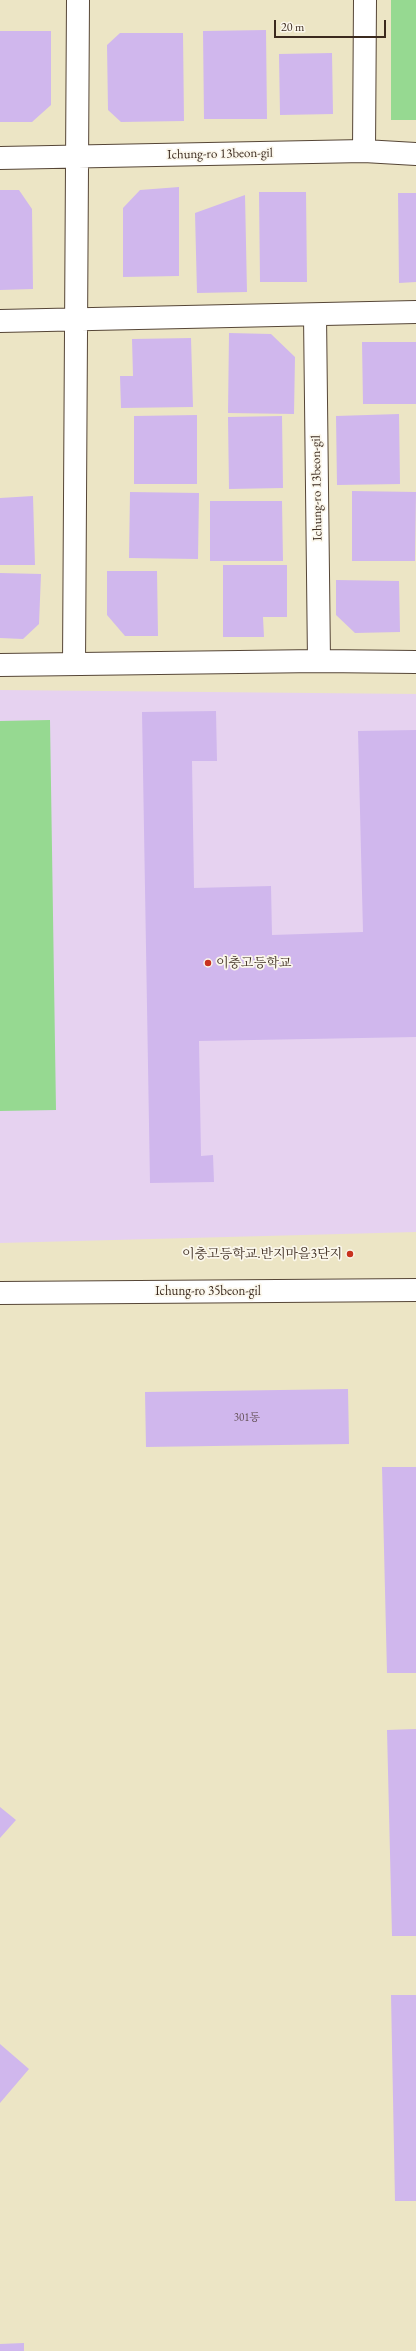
<!DOCTYPE html>
<meta charset="utf-8">
<style>
body{margin:0}
#map{position:relative;width:416px;height:2351px;overflow:hidden;background:#ece5c5;font-family:"EB Garamond",serif}
canvas{display:block}
.scale{position:absolute;left:274px;top:20px;width:112px;height:18px;box-sizing:border-box;border:2px solid #3b2a1e;border-top:0;padding-left:5px;font-size:12px;line-height:14px;white-space:nowrap;color:#3b2a1e;-webkit-text-stroke:3px #fbf7ec;paint-order:stroke}
</style>
<div id="map">
<canvas width="416" height="2351"></canvas>
<div class="scale">20 m</div>
</div>
<script>
const ctx = document.querySelector('canvas').getContext('2d');
ctx.lineJoin = 'round';
function fillPath(path, color) {
  ctx.fillStyle = color;
  ctx.fill(path, 'evenodd');
}
function stroke(path, color, width, dash) {
  ctx.strokeStyle = color;
  ctx.lineWidth = width;
  ctx.lineCap = dash ? 'butt' : 'round';
  ctx.setLineDash(dash || []);
  ctx.stroke(path);
}
function write(font, color, halo, rows, align = 'center') {
  ctx.font = font + ' "EB Garamond","Noto Serif KR",serif';
  ctx.lineWidth = 3.5;
  ctx.setLineDash([]);
  ctx.textBaseline = 'middle';
  ctx.strokeStyle = halo;
  ctx.fillStyle = color;
  for (const [text, x, y, turn = 0] of rows) {
    ctx.save();
    ctx.translate(x, y);
    ctx.rotate((+turn || 0) * Math.PI / 180);
    ctx.textAlign = isNaN(turn) ? turn : align;
    if (halo) ctx.strokeText(text, 0, 0);
    ctx.fillText(text, 0, 0);
    ctx.restore();
  }
}
fillPath(new Path2D(`
 M 0,690 L 416,694 L 416,1232 L 0,1243 Z`), '#e6d2f0');
fillPath(new Path2D(`
 M 391,0 L 416,0 L 416,120 L 391,120 Z
 M 50,720 L 56,1110 L 0,1111 L 0,721 Z`), '#96d991');
fillPath(new Path2D(`
 M 266,30 L 267,119 L 204,119 L 203,31 Z
 M 0,31 L 51,31 L 51,105 L 32,122 L 0,122 Z
 M 120,33 L 183,33 L 184,121 L 121,122 L 108,110 L 107,45 Z
 M 332,53 L 333,114 L 280,115 L 279,54 Z
 M 179,187 L 179,276 L 123,277 L 123,208 L 140,190 Z
 M 0,190 L 19,190 L 32,209 L 33,289 L 0,290 Z
 M 259,192 L 306,192 L 307,282 L 260,282 Z
 M 398,193 L 416,193 L 416,282 L 399,283 Z
 M 245,195 L 247,292 L 197,293 L 195,213 Z
 M 229,333 L 271,334 L 295,357 L 294,414 L 228,413 Z
 M 191,338 L 193,407 L 121,408 L 120,376 L 133,376 L 132,339 Z
 M 362,342 L 416,342 L 416,404 L 363,404 Z
 M 399,414 L 400,484 L 337,485 L 336,416 Z
 M 197,415 L 197,484 L 134,484 L 134,416 Z
 M 282,416 L 283,488 L 229,489 L 228,417 Z
 M 352,491 L 416,492 L 415,561 L 352,561 Z
 M 130,492 L 199,493 L 198,559 L 129,558 Z
 M 33,496 L 35,565 L 0,565 L 0,498 Z
 M 210,501 L 282,501 L 283,561 L 210,561 Z
 M 223,565 L 287,565 L 287,617 L 263,617 L 264,637 L 223,637 Z
 M 107,571 L 157,571 L 158,636 L 125,636 L 107,615 Z
 M 0,573 L 41,574 L 39,624 L 23,639 L 0,638 Z
 M 336,580 L 399,581 L 400,632 L 355,633 L 336,615 Z
 M 216,711 L 217,761 L 192,761 L 194,888 L 271,886 L 272,935 L 363,932 L 358,731 L 416,730 L 416,1037 L 199,1041 L 201,1156 L 213,1155 L 214,1182 L 150,1183 L 142,712 Z
 M 348,1389 L 349,1444 L 146,1447 L 145,1392 Z
 M 382,1467 L 416,1467 L 416,1673 L 387,1673 Z
 M 416,1729 L 416,1936 L 392,1936 L 387,1730 Z
 M 0,1807 L 16,1820 L 0,1838 Z
 M 391,1995 L 416,1995 L 416,2201 L 395,2201 Z
 M 0,2044 L 29,2069 L 0,2103 Z
 M 24,2343 L 24,2351 L 0,2351 L 0,2344 Z`), '#d0b7ed');
const minor = new Path2D(`
 M 364,151 L 365,0
 M 0,158 L 364,151 L 416,154
 M 315,315 L 319,661
 M 0,321 L 416,312
 M 74,664 L 78,0
 M 0,665 L 319,661 L 416,662`);
const tertiary = new Path2D(`
 M 0,1293 L 416,1290`);
stroke(minor, '#564637', 24);
stroke(tertiary, '#564637', 24);
stroke(minor, '#fff', 22);
stroke(tertiary, '#fff', 22);
for (const [x, y, r, color] of [
 [208,963,4,"#c8321e"],
 [350,1254,4,"#c8321e"]
]) {
  const dot = new Path2D();
  dot.arc(x, y, r, 0, 2 * Math.PI);
  ctx.fillStyle = color;
  ctx.fill(dot);
  stroke(dot, '#fbf7ec', 1.5);
}
write('11px', '#604d52', null, [
 ["301동",247,1418]
]);
write('13px', '#3b2a1e', '#fbf7ec', [
 ["Ichung-ro 13beon-gil",220,154,-1],
 ["Ichung-ro 13beon-gil",317,488,-91],
 ["Ichung-ro 35beon-gil",208,1291]
]);
write('13px', '#3b2a1e', '#fbf7ec', [
 ["이충고등학교",216,963],
 ["이충고등학교.반지마을3단지",342,1254,"right"]
], 'left');
</script>
